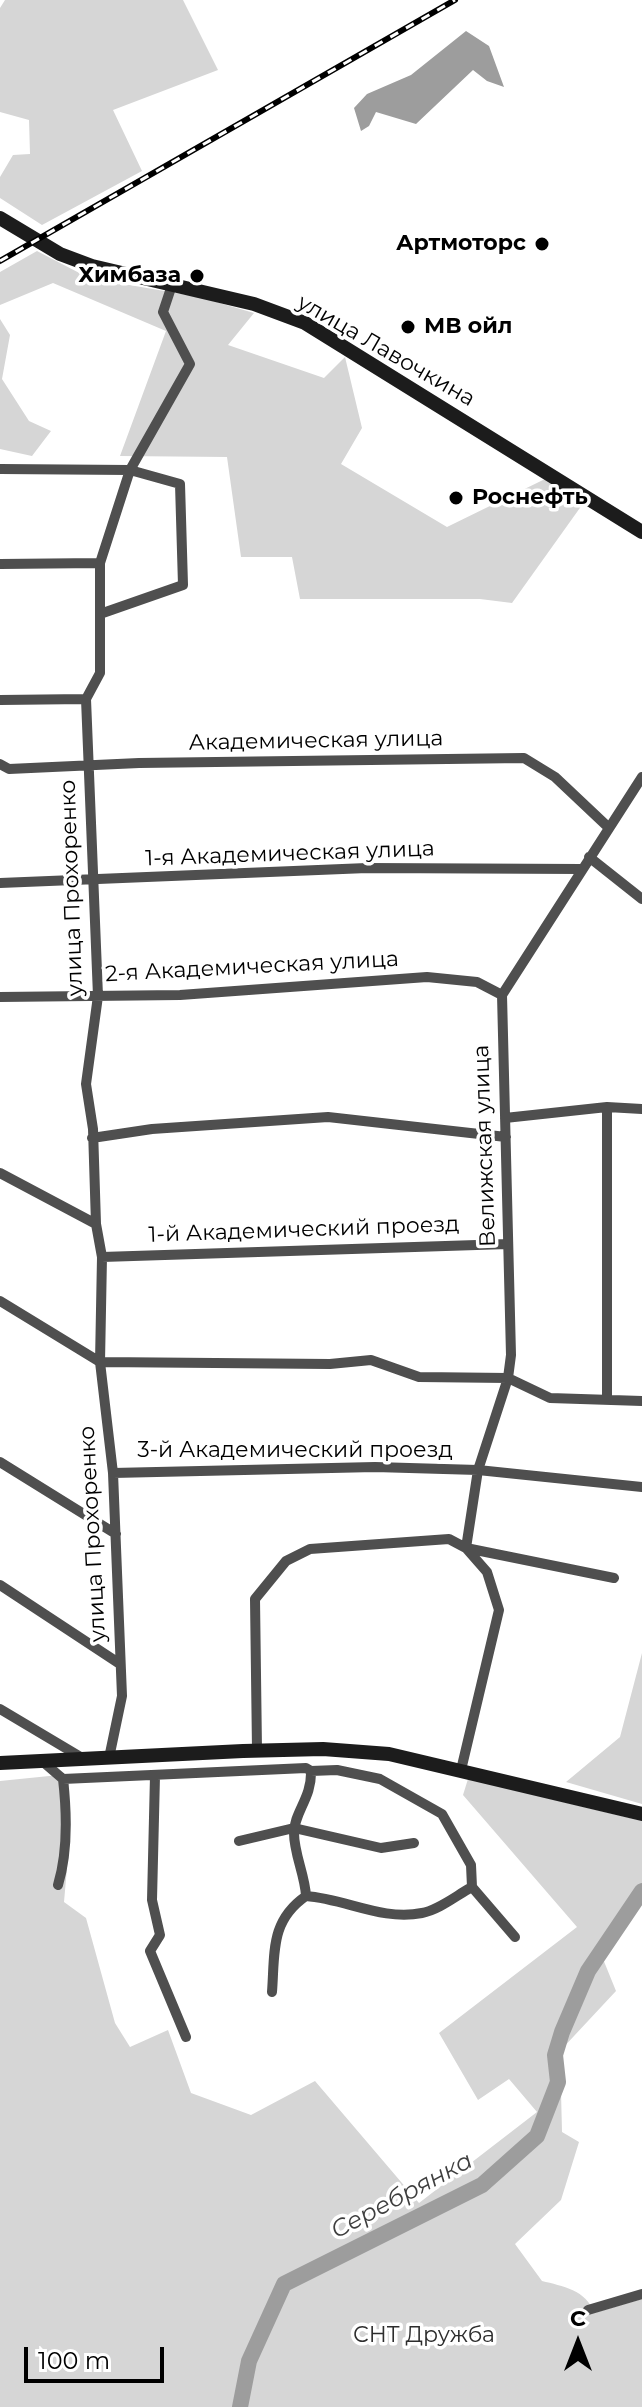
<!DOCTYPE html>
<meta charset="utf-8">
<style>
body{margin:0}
#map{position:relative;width:642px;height:2407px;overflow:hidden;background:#fff;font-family:Montserrat,sans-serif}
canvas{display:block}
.north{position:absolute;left:538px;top:2303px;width:80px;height:80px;-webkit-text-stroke:6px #fff;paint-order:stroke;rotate:0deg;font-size:22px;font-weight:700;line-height:32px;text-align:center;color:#000}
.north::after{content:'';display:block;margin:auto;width:28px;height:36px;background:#000;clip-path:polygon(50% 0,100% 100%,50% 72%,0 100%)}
.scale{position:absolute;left:24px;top:2347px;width:140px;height:36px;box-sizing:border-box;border:4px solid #000;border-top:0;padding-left:10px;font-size:24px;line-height:28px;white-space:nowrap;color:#000;-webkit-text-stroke:6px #fff;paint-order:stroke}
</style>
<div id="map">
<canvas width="642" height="2407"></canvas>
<div class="north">С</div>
<div class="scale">100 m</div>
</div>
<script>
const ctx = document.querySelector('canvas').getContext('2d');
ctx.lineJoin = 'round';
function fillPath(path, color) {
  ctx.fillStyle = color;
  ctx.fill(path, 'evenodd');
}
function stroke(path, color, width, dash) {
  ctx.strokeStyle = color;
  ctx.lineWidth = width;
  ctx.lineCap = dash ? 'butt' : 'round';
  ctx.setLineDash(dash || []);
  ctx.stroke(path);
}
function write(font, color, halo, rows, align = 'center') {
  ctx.font = font + ' Montserrat,sans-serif';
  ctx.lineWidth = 7;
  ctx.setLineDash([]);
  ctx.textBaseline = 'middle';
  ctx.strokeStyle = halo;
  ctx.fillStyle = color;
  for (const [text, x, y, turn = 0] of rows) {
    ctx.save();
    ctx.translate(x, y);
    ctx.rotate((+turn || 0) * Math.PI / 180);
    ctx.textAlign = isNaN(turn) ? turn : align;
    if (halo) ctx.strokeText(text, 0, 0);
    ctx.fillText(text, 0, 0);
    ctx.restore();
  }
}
fillPath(new Path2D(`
 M 5,0 L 183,0 L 218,70 L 113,110 L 142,171 L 42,225 L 0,198 L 0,177 L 13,155 L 30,154 L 29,120 L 0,112 L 0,8 Z
 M 37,251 L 89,278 L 199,297 L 254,313 L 228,345 L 324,378 L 345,357 L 362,428 L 341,464 L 447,527 L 545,479 L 582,505 L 512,603 L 480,599 L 300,599 L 292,557 L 241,557 L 227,457 L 120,456 L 166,331 L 53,283 L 0,305 L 0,272 Z
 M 0,319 L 10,335 L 2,379 L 29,421 L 51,431 L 32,456 L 0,449 Z
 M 642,1653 L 642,1804 L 566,1782 L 620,1737 Z
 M 69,1774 L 69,1845 L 64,1902 L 86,1918 L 115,2023 L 130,2047 L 168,2030 L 191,2093 L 251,2115 L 315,2081 L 419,2203 L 537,2112 L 509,2079 L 478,2100 L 439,2033 L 577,1927 L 463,1795 L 468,1779 L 642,1821 L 642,1900 L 603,1959 L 616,1991 L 560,2051 L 562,2132 L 579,2142 L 561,2200 L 515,2244 L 542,2281 C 562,2286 587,2290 594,2313 L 642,2299 L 642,2407 L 0,2407 L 0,1781 Z`), '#d6d6d6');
fillPath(new Path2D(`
 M 466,31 L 489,46 L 504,87 L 487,81 L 473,70 L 416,124 L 376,112 L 369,126 L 361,131 L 354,108 L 367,94 L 411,75 Z`), '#9d9d9d');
stroke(new Path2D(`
 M 240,2407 L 249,2361 L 284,2284 L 482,2185 L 537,2136 L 558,2082 L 555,2055 L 562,2032 L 588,1971 L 642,1891`), '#9d9d9d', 16);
stroke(new Path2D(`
 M 0,469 L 130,470 L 180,484 L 183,585 L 100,614
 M 0,564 L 100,563
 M 0,700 L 86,699
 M 0,764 L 9,769 L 139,763 L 524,758 L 555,777 L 608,827
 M 589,857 L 642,899
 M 0,883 L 367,868 L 581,869
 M 0,997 L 180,995 L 427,977 L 477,982 L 502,995
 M 505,1118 L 607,1107 L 642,1109
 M 92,1138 L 152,1129 L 328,1117 L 506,1137
 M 0,1173 L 96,1224
 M 102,1257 L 508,1244
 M 0,1301 L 100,1362 L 330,1364 L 371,1360 L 419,1377 L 508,1378 L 550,1398 L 642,1401
 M 607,1400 L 607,1107
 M 0,1462 L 116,1534
 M 113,1473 L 375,1467 L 478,1470 L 642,1487
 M 0,1585 L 120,1664
 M 0,1709 L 84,1759
 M 257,1750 L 255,1599 L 286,1561 L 310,1549 L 449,1539 L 466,1548 L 614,1578
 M 109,1758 L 122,1696 L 113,1473 L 100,1362 L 102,1257 L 96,1224 L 93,1129 L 86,1084 L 98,996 L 86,699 L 100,673 L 100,563 L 130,470 L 190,364 L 163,312 L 172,285
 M 42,1761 L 63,1779 C 67,1814 68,1852 58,1885
 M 461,1770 L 499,1610 L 487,1572 L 466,1548 L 478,1470 L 508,1378 L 511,1355 L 502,995 L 642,777
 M 155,1776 L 152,1900 L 160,1935 L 150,1951 L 186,2037
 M 63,1779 L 306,1768 L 311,1771 C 312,1798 294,1812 294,1833 C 294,1854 305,1875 306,1896 C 270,1921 275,1952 272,1992
 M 239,1841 L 294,1828 L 381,1848 L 414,1843
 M 472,1887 L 515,1937
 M 306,1896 C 346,1899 382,1921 422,1913 C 439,1910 457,1895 472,1887 L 471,1865 L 442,1814 L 380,1779 L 337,1770 L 311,1771
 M 588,2310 L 642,2294`), '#4f4f4f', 10);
stroke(new Path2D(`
 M 0,218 L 60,254 L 92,266 L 254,304 L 305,323 L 642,532
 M 0,1763 L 243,1751 L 323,1749 L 389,1754 L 642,1814`), '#1c1c1c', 14);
const rail = new Path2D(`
 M 0,261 L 455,0`);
stroke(rail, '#000', 6);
stroke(rail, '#fff', 3, [9]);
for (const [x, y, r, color] of [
 [542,244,8,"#000"],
 [197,276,8,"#000"],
 [408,327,8,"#000"],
 [456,498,8,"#000"]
]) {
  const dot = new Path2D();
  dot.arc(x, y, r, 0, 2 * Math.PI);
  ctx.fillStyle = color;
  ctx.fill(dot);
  stroke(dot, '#fff', 3);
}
write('bold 22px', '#000', '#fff', [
 ["Артмоторс",526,244],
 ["Химбаза",181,276],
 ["МВ ойл",424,327,"left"],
 ["Роснефть",472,498,"left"]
], 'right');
write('22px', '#000', '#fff', [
 ["улица Лавочкина",386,351,30],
 ["Академическая улица",316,741,-1],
 ["1-я Академическая улица",290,854,-2],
 ["улица Прохоренко",72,888,-92],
 ["2-я Академическая улица",252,967,-3],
 ["Велижская улица",485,1146,-92],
 ["1-й Академический проезд",304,1230,-2],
 ["3-й Академический проезд",295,1451],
 ["улица Прохоренко",93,1534,-93]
]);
write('22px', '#2d2d2d', '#fff', [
 ["СНТ Дружба",424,2336]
]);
write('italic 24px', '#3e3e3e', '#fff', [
 ["Серебрянка",402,2196,-28]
]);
</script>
